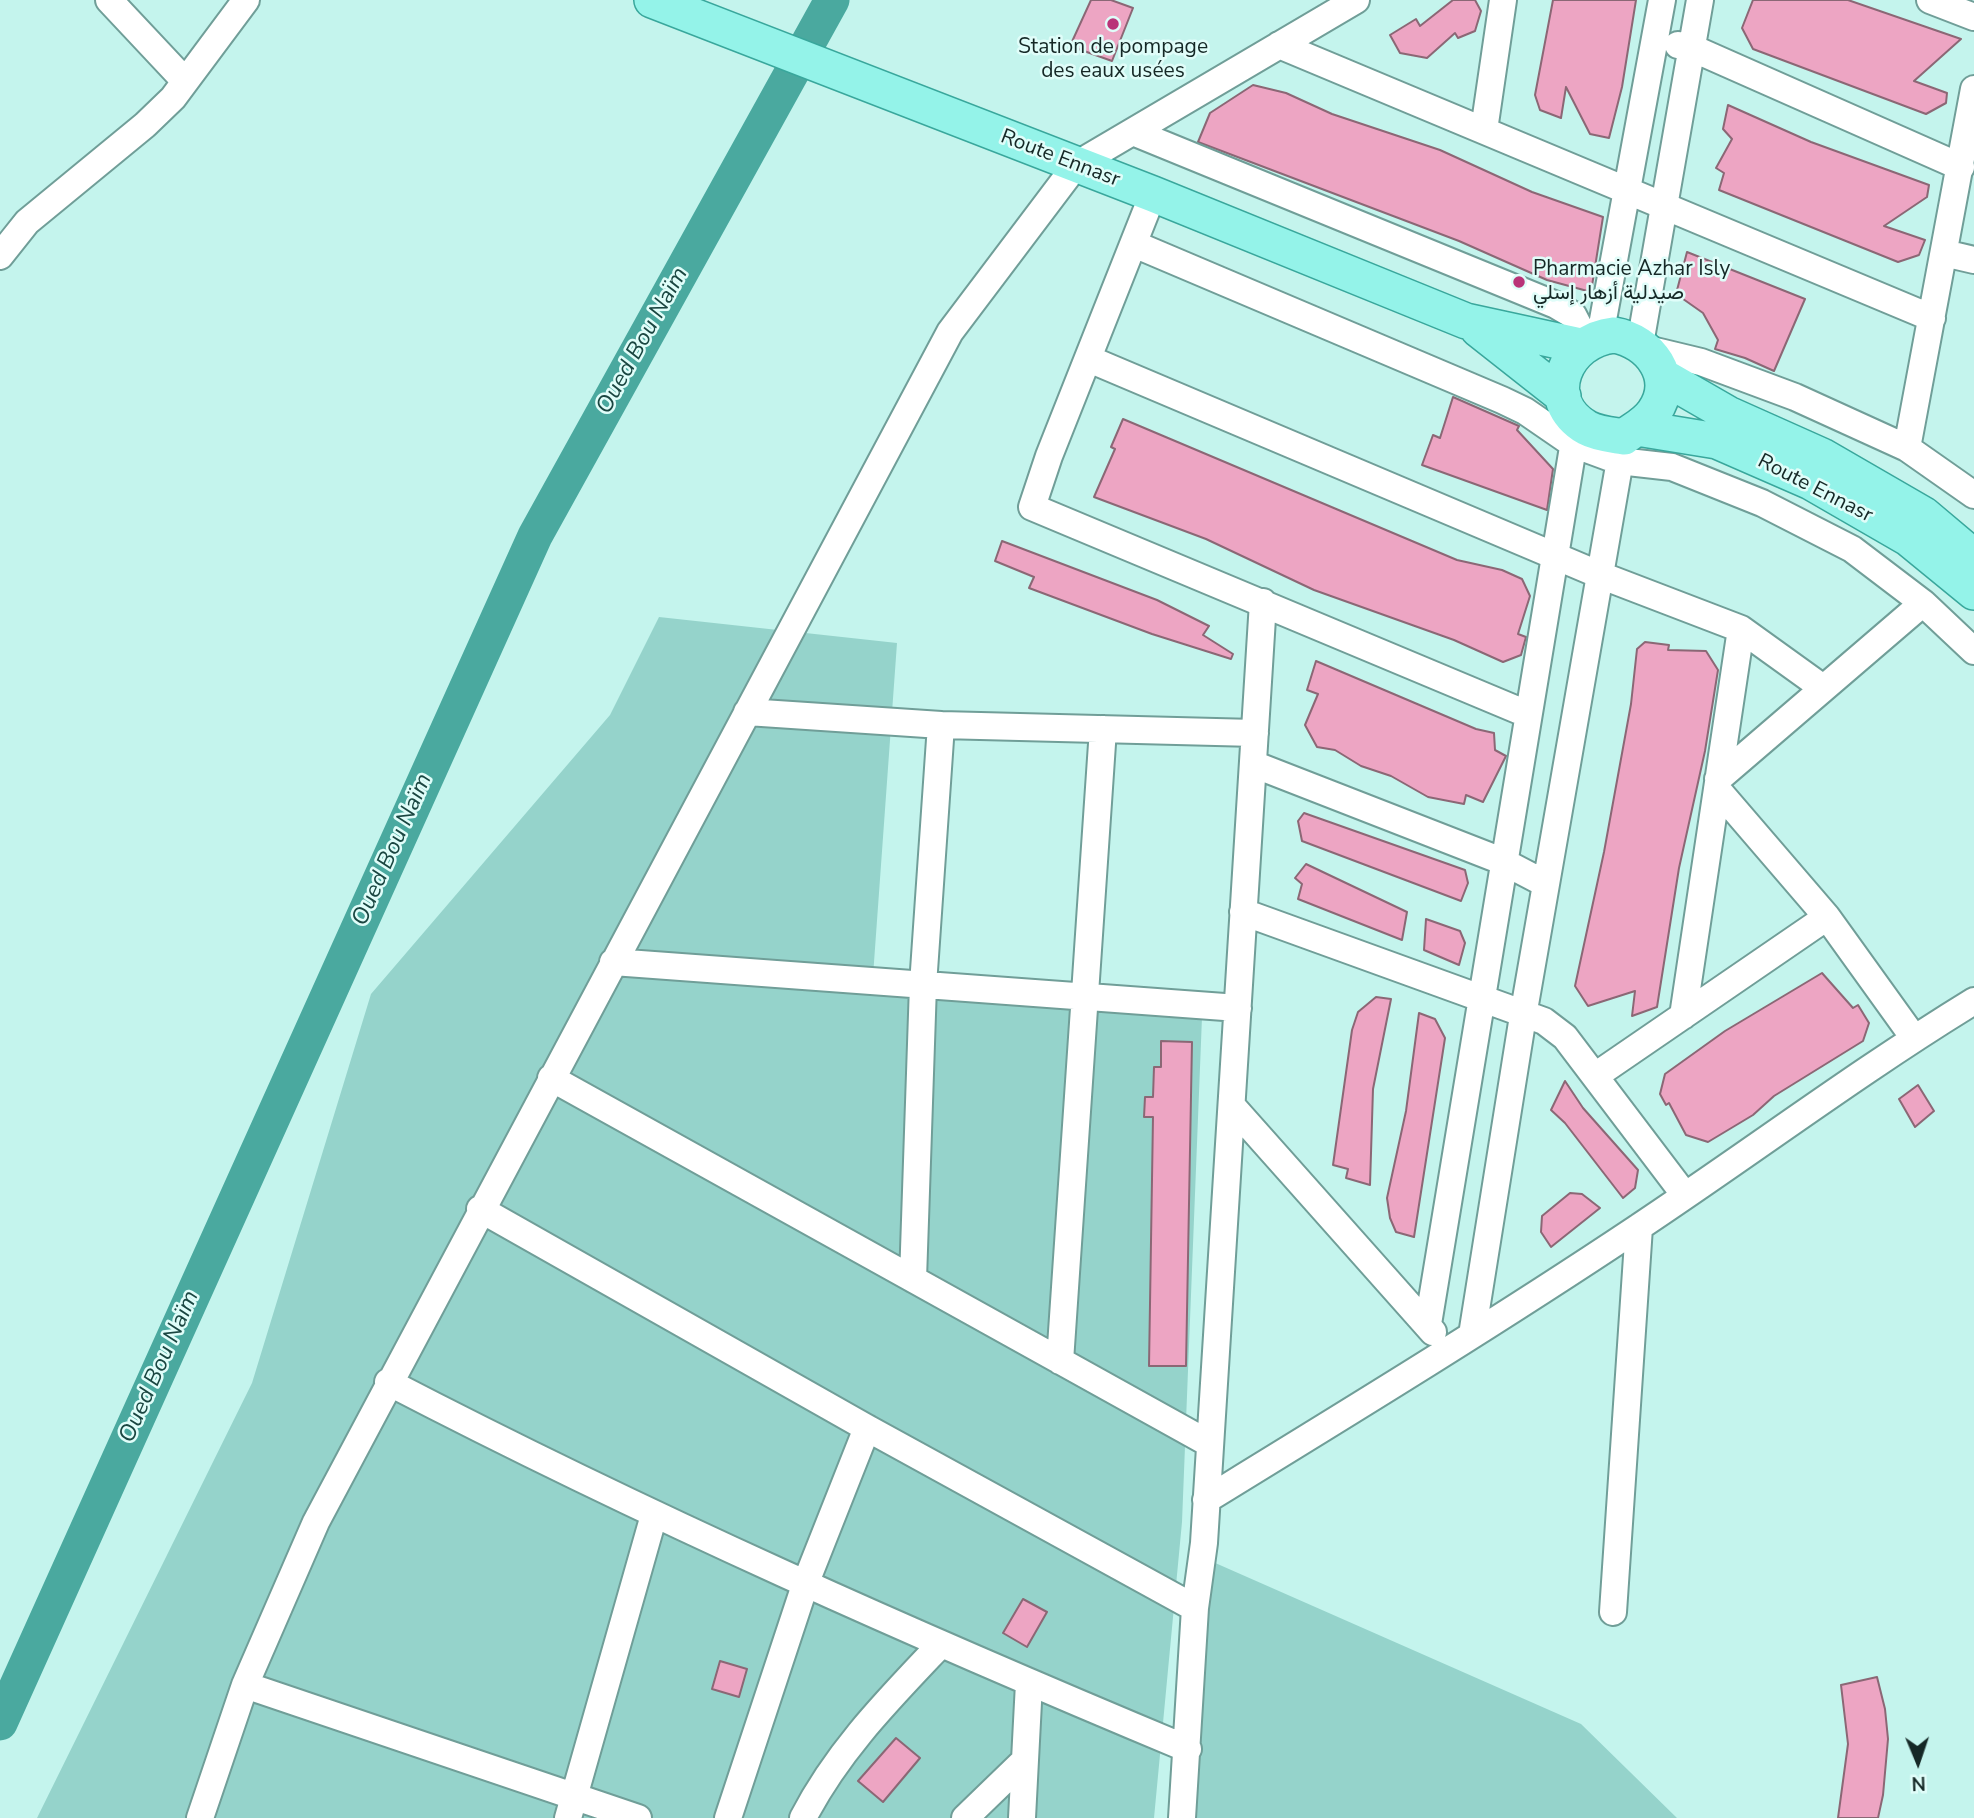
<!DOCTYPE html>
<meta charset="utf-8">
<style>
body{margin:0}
#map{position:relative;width:1974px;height:1818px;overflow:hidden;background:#c4f4ed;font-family:"Nunito Sans",sans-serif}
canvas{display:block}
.north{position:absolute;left:1883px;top:1727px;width:70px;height:70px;-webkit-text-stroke:5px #e0fdf9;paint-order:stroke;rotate:178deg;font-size:19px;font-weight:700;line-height:28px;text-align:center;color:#152826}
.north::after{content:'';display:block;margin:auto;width:24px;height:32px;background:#152826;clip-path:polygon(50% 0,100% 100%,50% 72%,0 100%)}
</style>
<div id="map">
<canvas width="1974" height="1818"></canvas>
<div class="north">N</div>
</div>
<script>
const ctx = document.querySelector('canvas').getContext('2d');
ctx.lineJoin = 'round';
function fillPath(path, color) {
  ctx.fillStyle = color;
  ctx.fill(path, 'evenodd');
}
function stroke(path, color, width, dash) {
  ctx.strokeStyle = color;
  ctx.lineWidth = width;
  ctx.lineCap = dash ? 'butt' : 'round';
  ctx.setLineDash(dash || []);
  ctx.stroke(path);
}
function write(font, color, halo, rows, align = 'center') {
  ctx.font = font + ' "Nunito Sans",Vazirmatn,sans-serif';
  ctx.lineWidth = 5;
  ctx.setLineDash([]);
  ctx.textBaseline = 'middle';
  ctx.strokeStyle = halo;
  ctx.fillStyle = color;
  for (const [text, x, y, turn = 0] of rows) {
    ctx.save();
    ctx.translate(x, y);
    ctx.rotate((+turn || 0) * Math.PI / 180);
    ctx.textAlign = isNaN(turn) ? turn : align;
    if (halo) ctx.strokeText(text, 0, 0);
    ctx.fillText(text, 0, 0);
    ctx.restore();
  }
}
fillPath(new Path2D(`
 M 659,617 L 897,643 L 873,976 L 1202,1017 L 1182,1522 L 1154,1818 L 37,1818 L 252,1383 L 371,994 L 610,715 Z
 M 1213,1562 L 1581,1724 L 1677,1818 L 1193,1818 Z`), '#95d3cb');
stroke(new Path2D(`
 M 0,1723 L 535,536 L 832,0`), '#4aa99f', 35);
const building = new Path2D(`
 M 1091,0 L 1111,0 L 1133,8 L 1112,61 L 1070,46 Z
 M 1453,0 L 1475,0 L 1481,11 L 1475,31 L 1458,38 L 1455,33 L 1427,58 L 1400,53 L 1390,35 L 1416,19 L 1420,26 Z
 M 1553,0 L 1636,0 L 1622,87 L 1609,138 L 1590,134 L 1566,87 L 1561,118 L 1540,110 L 1535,95 Z
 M 1753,0 L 1848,0 L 1961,39 L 1914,81 L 1947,93 L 1946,103 L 1926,114 L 1753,49 L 1742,28 Z
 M 1253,85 L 1286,93 L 1332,114 L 1440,150 L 1532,192 L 1603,217 L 1591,292 L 1547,280 L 1459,241 L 1198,142 L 1210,113 Z
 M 1728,105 L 1811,142 L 1929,185 L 1927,197 L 1884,226 L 1925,240 L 1919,255 L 1898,262 L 1719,190 L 1724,173 L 1716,168 L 1732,139 L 1723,129 Z
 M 1687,252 L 1805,299 L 1774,371 L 1745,358 L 1715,349 L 1718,340 L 1703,313 L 1676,294 Z
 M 1453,397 L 1519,426 L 1517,430 L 1553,469 L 1547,510 L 1422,465 L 1433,435 L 1440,438 Z
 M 1123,419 L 1457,560 L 1502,570 L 1522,579 L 1530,596 L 1518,634 L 1526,637 L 1521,655 L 1503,662 L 1454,640 L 1314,590 L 1206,539 L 1094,497 L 1115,449 L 1111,447 Z
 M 1002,541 L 1157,600 L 1209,626 L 1203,635 L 1233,654 L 1231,659 L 1152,634 L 1029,588 L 1034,577 L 995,561 Z
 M 1645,642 L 1669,645 L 1668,650 L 1706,651 L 1718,670 L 1705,751 L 1679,868 L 1657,1007 L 1632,1016 L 1635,991 L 1588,1006 L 1575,986 L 1604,852 L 1631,704 L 1637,649 Z
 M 1316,661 L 1476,729 L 1494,733 L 1495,750 L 1506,756 L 1483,802 L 1466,795 L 1464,804 L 1428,797 L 1391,776 L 1361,766 L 1335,750 L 1317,747 L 1305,725 L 1318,694 L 1307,690 Z
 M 1304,813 L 1465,870 L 1468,883 L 1461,901 L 1302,841 L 1298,821 Z
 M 1306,864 L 1407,912 L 1402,940 L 1298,899 L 1302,884 L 1295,878 Z
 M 1426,919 L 1460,931 L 1465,943 L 1459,965 L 1424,950 Z
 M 1822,973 L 1853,1008 L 1858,1005 L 1869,1023 L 1863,1041 L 1774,1096 L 1753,1115 L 1708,1142 L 1686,1135 L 1669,1103 L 1666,1105 L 1660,1094 L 1665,1074 L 1725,1031 Z
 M 1376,997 L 1391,999 L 1373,1089 L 1370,1185 L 1346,1178 L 1348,1169 L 1333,1165 L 1352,1030 L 1358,1012 Z
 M 1419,1013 L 1435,1019 L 1445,1038 L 1414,1237 L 1396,1232 L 1390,1218 L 1387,1198 L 1406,1111 Z
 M 1161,1041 L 1192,1042 L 1186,1366 L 1149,1366 L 1153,1117 L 1144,1117 L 1145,1097 L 1153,1097 L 1154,1067 L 1161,1067 Z
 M 1565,1081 L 1583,1108 L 1638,1170 L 1635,1188 L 1623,1198 L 1565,1123 L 1551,1110 Z
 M 1918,1085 L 1934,1111 L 1915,1127 L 1899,1099 Z
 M 1570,1193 L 1582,1194 L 1600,1208 L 1551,1247 L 1541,1232 L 1542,1216 Z
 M 1023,1599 L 1047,1612 L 1027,1647 L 1003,1633 Z
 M 720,1661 L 747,1669 L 739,1697 L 712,1689 Z
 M 1877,1677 L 1885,1709 L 1888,1739 L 1883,1795 L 1878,1818 L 1838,1818 L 1848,1744 L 1841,1685 Z
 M 896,1738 L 920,1758 L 883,1802 L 858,1781 Z`);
fillPath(building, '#eda5c3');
stroke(building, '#8b6775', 2);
const minor = new Path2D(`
 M 109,0 L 185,81
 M 1930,0 L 1974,17
 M 1279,45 L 1932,318
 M 1678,45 L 1692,48 L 1961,167
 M 1484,130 L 1503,0
 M 1133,132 L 1556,305 L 1573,315 L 1587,342
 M 1153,194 L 1049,456 L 1032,507 L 1527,714
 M 1134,244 L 1502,400 L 1525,411 L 1573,444 L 1619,461 L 1672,467 L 1762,503 L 1852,549 L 1923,603 L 1974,651
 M 1944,253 L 1974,260
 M 0,256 L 27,222 L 145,125 L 173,98 L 246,0
 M 1600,336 L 1662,0
 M 1640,344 L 1700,0
 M 1647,349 L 1701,362 L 1795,397 L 1907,448 L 1974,495
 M 1089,359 L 1600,575 L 1741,629 L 1823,688
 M 1907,448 L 1974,89
 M 747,712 L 941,725 L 1255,733
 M 1253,764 L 1502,861 L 1546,884
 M 1718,779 L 1923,603
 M 1717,789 L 1827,917 L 1914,1038
 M 1243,912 L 1544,1021 L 1565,1037 L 1684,1194
 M 613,962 L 1238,1008
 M 1683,1016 L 1741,629
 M 1595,1076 L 1827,917
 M 551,1078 L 1210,1444
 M 1232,1106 L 1433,1332
 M 480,1209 L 867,1428 L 1195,1608
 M 913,1279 L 923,985 L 941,725
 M 1428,1324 L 1576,429
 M 1472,1335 L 1523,1016 L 1623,443
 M 1060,1361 L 1103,729
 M 388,1382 C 648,1517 917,1636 1188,1749
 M 1206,1500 C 1351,1411 1495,1323 1636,1229 C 1749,1154 1858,1072 1974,1001
 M 1613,1612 L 1639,1227
 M 245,1685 L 638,1818
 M 200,1818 L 245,1685 L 316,1522 L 950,332 L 1076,165 L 1356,0
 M 568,1818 L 654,1515
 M 728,1818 L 806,1582 L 867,1428
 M 803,1818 C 838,1750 889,1699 941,1644
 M 965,1818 L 1025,1760
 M 1022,1818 L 1029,1683
 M 1182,1818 L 1195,1608 L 1204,1543 L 1263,602`);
const major = new Path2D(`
 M 652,0 L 1153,194 L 1466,321 L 1581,346
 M 1478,329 L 1563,396
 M 1614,335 C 1650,341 1678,378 1654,412 C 1646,424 1634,429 1624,437 C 1612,435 1598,434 1587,428 C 1539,400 1565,340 1614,335 Z
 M 1662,376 L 1728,414 L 1822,456 L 1924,515 L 1974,557
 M 1637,428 L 1717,441 L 1811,482 L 1908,538 L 1974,592`);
stroke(minor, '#709e98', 30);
stroke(major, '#39a79c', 38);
stroke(minor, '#fff', 26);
stroke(major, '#94f3e9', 35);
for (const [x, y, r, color] of [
 [1113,24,7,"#b93478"],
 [1519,282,7,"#b93478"]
]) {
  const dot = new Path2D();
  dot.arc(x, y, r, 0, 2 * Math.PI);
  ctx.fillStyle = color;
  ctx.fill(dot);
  stroke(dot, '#e0fdf9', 2.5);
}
write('21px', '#152826', '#e0fdf9', [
 ["Station de pompage",1113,48],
 ["des eaux usées",1113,72],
 ["Pharmacie Azhar Isly",1533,270,"left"],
 ["صيدلية أزهار إسلي",1533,294,"left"]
]);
write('21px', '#152826', '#e0fdf9', [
 ["Route Ennasr",1060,159,21],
 ["Route Ennasr",1815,489,27]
]);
write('italic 23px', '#1a4641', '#e0fdf9', [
 ["Oued Bou Naïm",643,341,-61],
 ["Oued Bou Naïm",393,850,-66],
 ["Oued Bou Naïm",160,1367,-66]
]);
</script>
